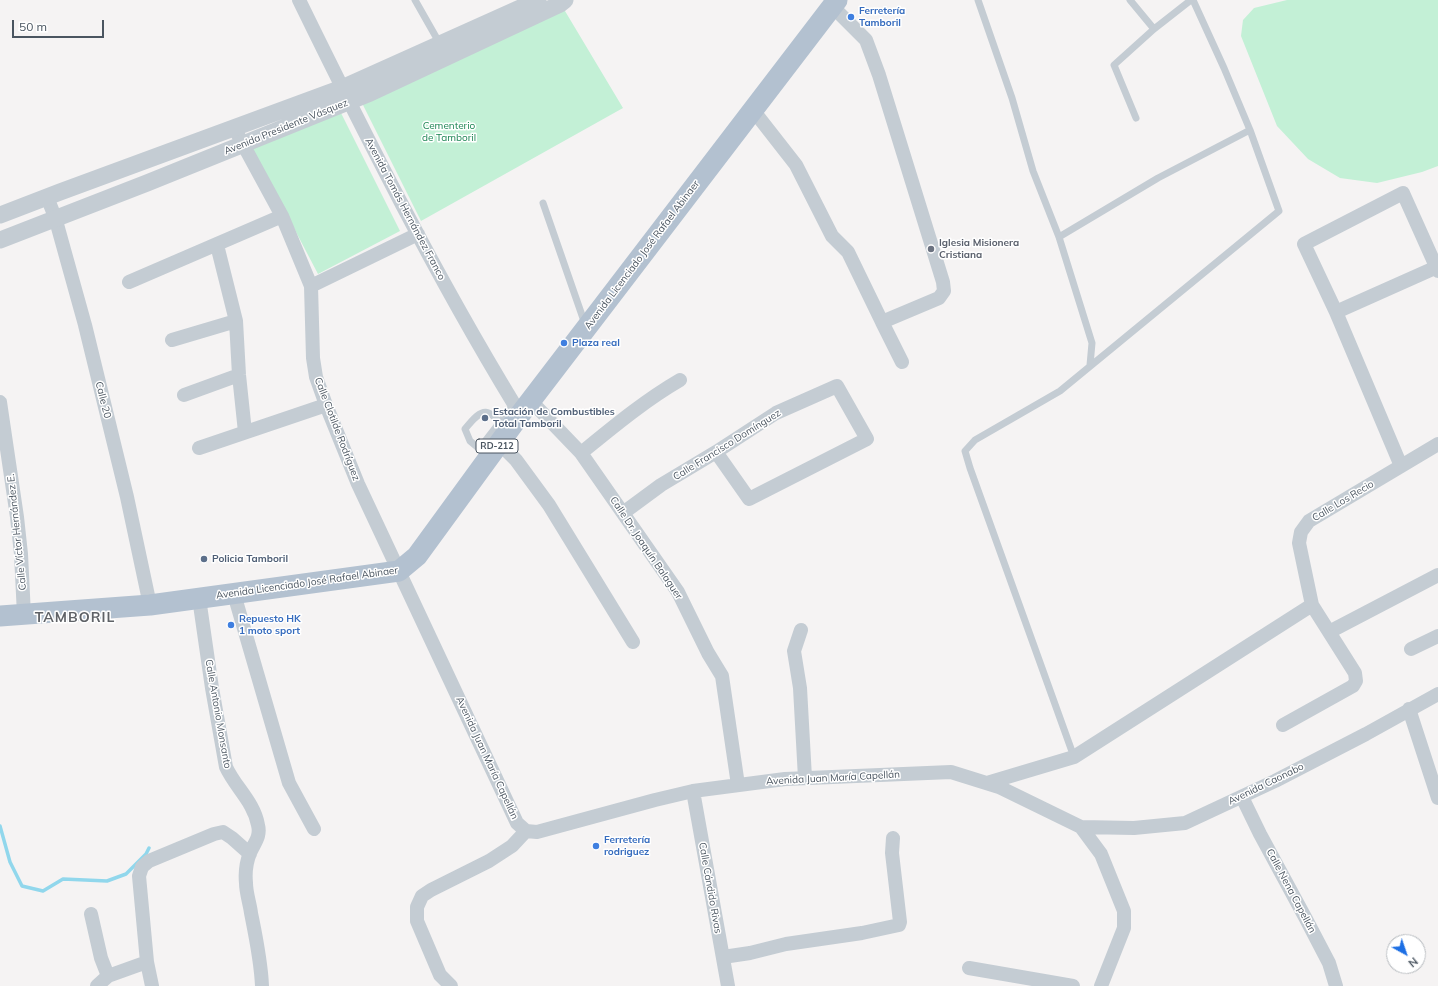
<!DOCTYPE html>
<meta charset="utf-8">
<style>
body{margin:0}
#map{position:relative;width:1438px;height:986px;overflow:hidden;background:#f5f3f3;font-family:Mulish,sans-serif}
canvas{display:block}
.north{position:absolute;left:1386px;top:934px;width:40px;height:40px;box-sizing:border-box;background:#fff;border:1px solid #b7bbbf;border-radius:50%;rotate:140deg;font-size:11px;font-weight:700;line-height:16px;text-align:center;color:#4a5560}
.north::after{content:'';display:block;margin:auto;width:14px;height:18px;background:#1d6fe4;clip-path:polygon(50% 0,100% 100%,50% 72%,0 100%)}
.scale{position:absolute;left:12px;top:20px;width:92px;height:18px;box-sizing:border-box;border:2px solid #4a5560;border-top:0;padding-left:5px;font-size:12px;line-height:14px;white-space:nowrap;color:#4a5560;-webkit-text-stroke:3px #fff;paint-order:stroke}
</style>
<div id="map">
<canvas width="1438" height="986"></canvas>
<div class="north">N</div>
<div class="scale">50 m</div>
</div>
<script>
const ctx = document.querySelector('canvas').getContext('2d');
ctx.lineJoin = 'round';
function fillPath(path, color) {
  ctx.fillStyle = color;
  ctx.fill(path, 'evenodd');
}
function stroke(path, color, width, dash) {
  ctx.strokeStyle = color;
  ctx.lineWidth = width;
  ctx.lineCap = dash ? 'butt' : 'round';
  ctx.setLineDash(dash || []);
  ctx.stroke(path);
}
function write(font, color, halo, rows, align = 'center') {
  ctx.font = font + ' Mulish,sans-serif';
  ctx.lineWidth = 3;
  ctx.setLineDash([]);
  ctx.textBaseline = 'middle';
  ctx.strokeStyle = halo;
  ctx.fillStyle = color;
  for (const [text, x, y, turn = 0] of rows) {
    ctx.save();
    ctx.translate(x, y);
    ctx.rotate((+turn || 0) * Math.PI / 180);
    ctx.textAlign = isNaN(turn) ? turn : align;
    if (halo) ctx.strokeText(text, 0, 0);
    ctx.fillText(text, 0, 0);
    ctx.restore();
  }
}
fillPath(new Path2D(`
 M 1287,0 L 1438,0 L 1438,166 L 1422,172 L 1377,183 L 1340,178 L 1308,159 L 1277,126 L 1241,36 L 1243,20 L 1254,8 Z
 M 562,6 L 623,108 L 421,221 L 361,101 Z
 M 340,111 L 400,231 L 318,274 L 252,148 Z`), '#c3f0d6');
stroke(new Path2D(`
 M 0,826 L 10,862 L 22,886 L 43,891 L 63,879 L 107,881 L 126,874 L 146,854 L 149,848`), '#91d7ec', 3.5);
stroke(new Path2D(`
 M 415,0 L 440,44
 M 978,0 L 1012,98 L 1033,171 L 1059,237 L 1092,343 L 1090,365
 M 1130,0 L 1154,29 L 1191,0
 M 1136,118 L 1114,65 L 1154,29
 M 543,203 L 585,324
 M 1059,237 L 1158,178 L 1250,130
 M 479,449 L 514,404
 M 487,455 L 470,441 L 465,429 C 485,404 488,409 506,430
 M 1074,757 L 970,468 L 965,451 L 975,440 L 1060,391 L 1279,211 L 1250,130 L 1224,68 L 1193,0`), '#c4ccd3', 7);
stroke(new Path2D(`
 M 299,0 C 366,137 435,274 514,404 L 522,412
 M 832,6 L 866,40 L 879,75 L 943,282 L 944,291 L 939,298 L 882,322 L 902,362
 M 753,110 L 796,165 L 832,236 L 848,252 L 882,322
 M 238,135 L 282,216 L 311,286 L 313,358 L 316,377 L 326,405 L 358,484 L 517,823 L 526,831 L 537,832 L 655,800 L 693,791 L 785,779 L 951,772 L 999,787 L 1081,827 L 1101,854 L 1124,911 L 1124,928 L 1101,986
 M 47,197 L 55,217 L 85,325 L 127,497 L 150,605
 M 217,245 L 236,321 L 239,375 L 245,432
 M 129,282 L 282,216
 M 311,286 L 418,234
 M 1336,312 L 1437,267
 M 172,340 L 236,321
 M 184,395 L 239,375
 M 531,401 L 581,453 L 678,592 L 708,653 L 722,676 L 738,785
 M 0,402 L 17,517 L 21,554 L 24,615
 M 499,443 L 516,460 L 549,505 L 633,642
 M 199,448 L 326,405
 M 581,453 C 613,427 644,401 680,380
 M 1401,466 L 1336,312 L 1304,244 L 1403,193 L 1438,271
 M 623,513 L 661,485 L 716,452 L 776,413 L 837,386 L 867,439 L 749,499 L 716,452
 M 234,594 L 289,783 L 314,829
 M 199,598 L 212,688 L 226,767 C 235,787 254,802 258,825 C 261,837 254,843 250,853 C 246,863 245,873 246,883 C 246,893 250,904 251,913 C 256,938 261,961 262,986
 M 801,630 L 794,651 L 800,688 L 805,778
 M 1329,632 L 1438,575
 M 1411,649 L 1438,636
 M 1409,709 L 1438,798
 M 1283,725 L 1353,686 L 1356,681 L 1355,673 L 1312,605 L 1299,543 L 1301,532 L 1309,521 L 1438,444
 M 987,783 L 1074,757 L 1312,605
 M 693,791 L 728,986
 M 1242,797 L 1260,834 L 1306,919 L 1329,963 L 1336,986
 M 1081,827 L 1134,828 L 1185,823 L 1275,781 L 1366,734 L 1438,694
 M 91,914 L 101,958 L 108,976
 M 723,957 L 750,953 L 786,944 L 862,933 L 899,925 L 900,922 L 892,853 L 893,838
 M 969,968 L 1073,986
 M 97,986 L 108,976 L 147,962
 M 152,986 L 147,962 L 139,876 L 142,867 L 149,861 L 214,834 L 223,832 L 232,838 L 250,854
 M 451,986 L 440,975 L 417,921 L 417,907 L 422,896 L 431,890 L 489,861 L 512,846 L 526,831`), '#c4ccd3', 14);
stroke(new Path2D(`
 M 0,215 L 60,192 L 342,88 L 538,0
 M 0,240 L 147,183 L 370,93 L 560,4 L 565,0`), '#c4ccd3', 17);
stroke(new Path2D(`
 M 0,616 L 150,605 L 399,571 L 417,556 L 522,412 L 837,0`), '#b3c1d0', 21);
for (const [x, y, r, color] of [
 [851,17,4,"#3f7fe0"],
 [931,249,4,"#6b7280"],
 [564,343,4,"#3f7fe0"],
 [485,418,4,"#5c6f8a"],
 [204,559,4,"#5c6f8a"],
 [231,625,4,"#3f7fe0"],
 [596,846,4,"#3f7fe0"]
]) {
  const dot = new Path2D();
  dot.arc(x, y, r, 0, 2 * Math.PI);
  ctx.fillStyle = color;
  ctx.fill(dot);
  stroke(dot, '#fff', 1.5);
}
for (const [x, y, w] of [
 [497,446,42]
]) {
  const box = new Path2D();
  box.roundRect(x - w / 2, y - 7, w, 14, 3);
  ctx.fillStyle = '#fff';
  ctx.fill(box);
  stroke(box, '#4a5560', 1);
}
write('bold 9px', '#4a5560', null, [
 ["RD-212",497,446]
]);
write('bold 10px', '#366cbe', '#fff', [
 ["Ferretería",859,11],
 ["Tamboril",859,23],
 ["Plaza real",572,343],
 ["Repuesto HK",239,619],
 ["1 moto sport",239,631],
 ["Ferretería",604,840],
 ["rodriguez",604,852]
], 'left');
write('10px', '#198351', '#fff', [
 ["Cementerio",449,126],
 ["de Tamboril",449,138]
]);
write('10px', '#4a5560', '#fff', [
 ["Avenida Presidente Vásquez",286,127,-22],
 ["Avenida Tomás Hernández Franco",405,209,62],
 ["Avenida Licenciado José Rafael Abinaer",642,255,-53],
 ["Calle 20",103,400,76],
 ["Calle Clotilde Rodríguez",337,429,69],
 ["Calle Francisco Domínguez",727,445,-32],
 ["Calle Los Recio",1343,501,-31],
 ["Calle Víctor Hernández E.",17,532,-96],
 ["Calle Dr. Joaquín Balaguer",646,548,56],
 ["Avenida Licenciado José Rafael Abinaer",307,583,-8],
 ["Calle Antonio Monsanto",218,714,80],
 ["Avenida Juan María Capellán",487,758,65],
 ["Avenida Juan María Capellán",833,778,-3],
 ["Avenida Caonabo",1266,784,-26],
 ["Calle Cándido Rivas",710,888,80],
 ["Calle Nena Capellán",1291,891,62]
]);
write('bold 10px', '#5b616d', '#fff', [
 ["Iglesia Misionera",939,243],
 ["Cristiana",939,255]
], 'left');
write('bold 10px', '#4e5e75', '#fff', [
 ["Estación de Combustibles",493,412],
 ["Total Tamboril",493,424],
 ["Policia Tamboril",212,559]
], 'left');
ctx.letterSpacing = '1px';
write('bold 14px', '#5f6267', '#fff', [
 ["TAMBORIL",75,618]
]);
ctx.letterSpacing = '0px';
</script>
